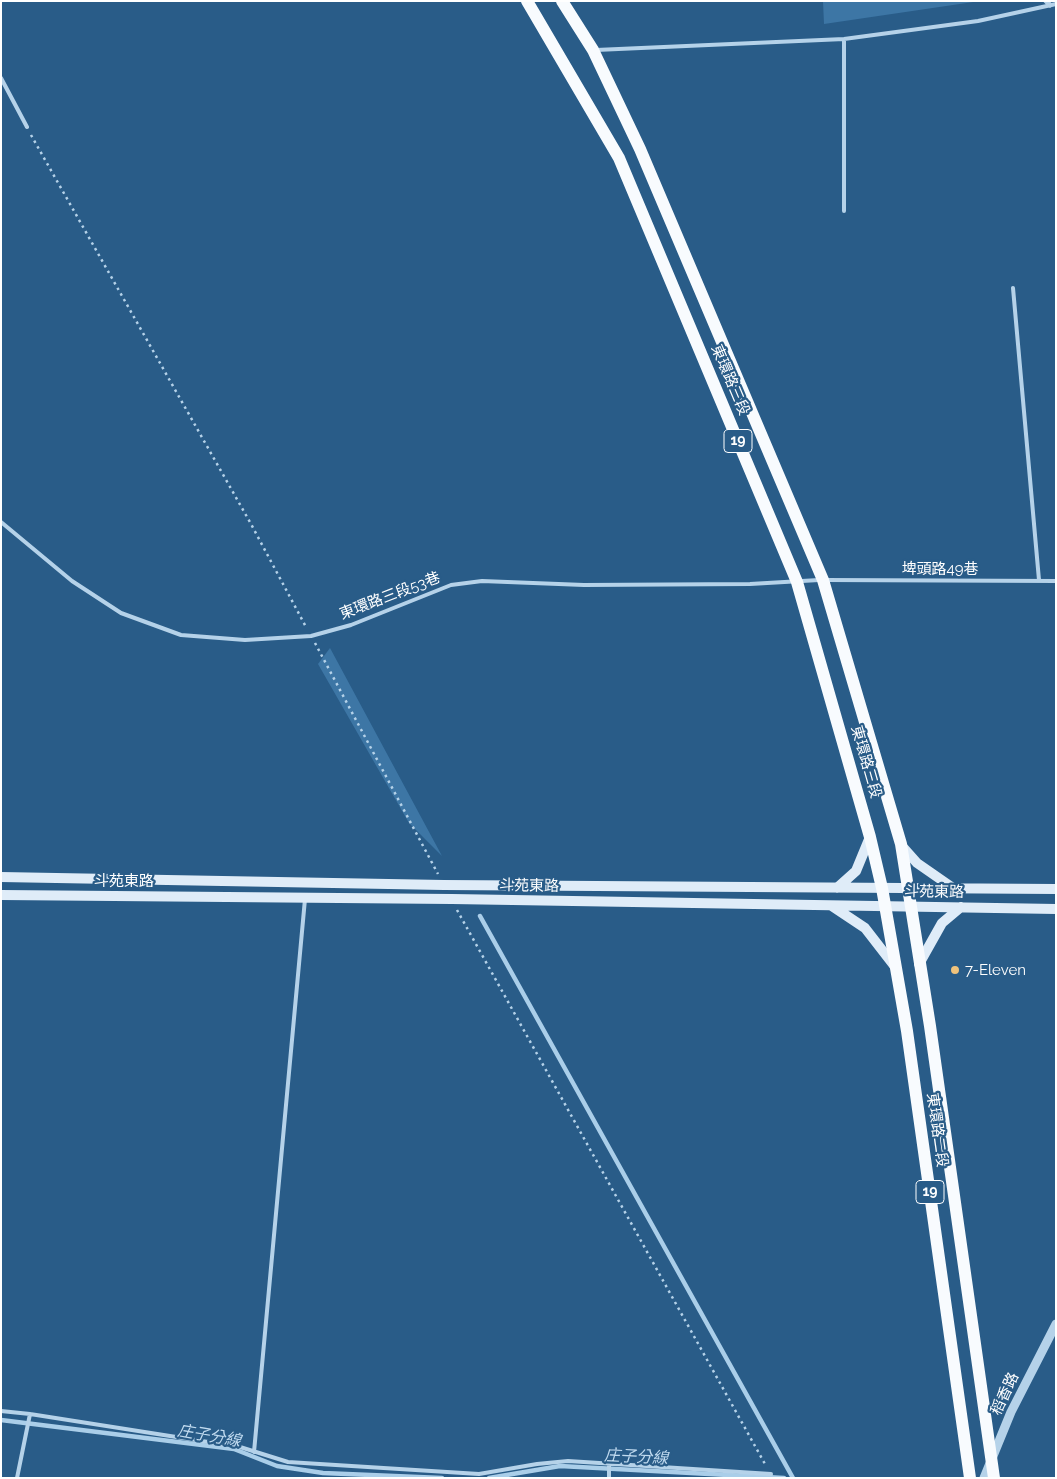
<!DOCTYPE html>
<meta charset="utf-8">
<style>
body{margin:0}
#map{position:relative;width:1057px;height:1479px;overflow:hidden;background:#295c88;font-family:Raleway,sans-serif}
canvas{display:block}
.frame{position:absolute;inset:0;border:2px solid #fff;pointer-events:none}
</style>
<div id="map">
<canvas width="1057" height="1479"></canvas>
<div class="frame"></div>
</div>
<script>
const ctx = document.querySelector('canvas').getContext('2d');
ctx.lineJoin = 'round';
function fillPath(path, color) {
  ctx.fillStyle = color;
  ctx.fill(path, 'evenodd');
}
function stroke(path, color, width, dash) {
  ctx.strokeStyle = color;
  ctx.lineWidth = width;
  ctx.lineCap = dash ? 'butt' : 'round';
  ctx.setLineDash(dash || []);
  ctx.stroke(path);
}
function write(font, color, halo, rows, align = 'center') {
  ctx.font = font + ' Raleway,"Noto Sans TC",sans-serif';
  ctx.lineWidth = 4.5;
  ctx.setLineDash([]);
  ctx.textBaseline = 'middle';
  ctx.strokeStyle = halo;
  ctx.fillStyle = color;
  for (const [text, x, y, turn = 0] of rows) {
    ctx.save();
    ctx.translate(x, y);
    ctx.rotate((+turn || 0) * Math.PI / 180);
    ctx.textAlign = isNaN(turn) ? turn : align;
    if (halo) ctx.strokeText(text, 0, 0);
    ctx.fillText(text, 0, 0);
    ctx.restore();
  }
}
fillPath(new Path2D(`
 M 823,1 L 980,1 L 824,24 Z
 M 330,648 L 442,856 L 409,823 L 318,664 Z`), '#3d76a5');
stroke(new Path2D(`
 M 480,916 L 793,1478
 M 1,1420 L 234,1449 L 277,1466 L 323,1473 L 442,1478
 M 489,1478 L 560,1466 L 784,1478`), '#aacee9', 4.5);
stroke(new Path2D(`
 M 31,135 L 251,524 L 306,627
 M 315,643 L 438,874
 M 457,910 L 765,1464`), '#b5d2e9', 2.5, [2.5, 4]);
stroke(new Path2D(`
 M 844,39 L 844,211
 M 596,50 L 844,39 L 978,21 L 1056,4
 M 1,78 L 27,127
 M 1013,288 L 1039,580
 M 1,522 L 72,581 L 121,613 L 181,635 L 245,640 L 311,636 L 351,625 L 451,585 L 482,581 L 584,585 L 750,584 L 819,580
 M 826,580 L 1056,581
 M 1,1411 L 30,1414 L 240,1447 L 288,1462 L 479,1474 L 537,1464 L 568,1461 L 771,1474
 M 254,1452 L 305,899
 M 609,1465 L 609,1478
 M 17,1478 L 30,1414`), '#b5d2e9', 4);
stroke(new Path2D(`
 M 1046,1 L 1050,5`), '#b5d2e9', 5);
stroke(new Path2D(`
 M 984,1478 L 1011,1412 L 1056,1324`), '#b5d2e9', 9);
stroke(new Path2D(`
 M 901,845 L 917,863 L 953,888
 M 1,877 L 444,885 L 1056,889
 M 837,888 L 856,871 L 870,837
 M 1,895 L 452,899 L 1056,909
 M 832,906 L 865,928 L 896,968
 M 919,964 L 942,923 L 961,907`), '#dfecf8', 10);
stroke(new Path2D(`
 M 527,1 L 619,158 L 797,582 L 870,837 L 882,888 L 907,1031 L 970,1478
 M 562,1 L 593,50 L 640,149 L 823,580 L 901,844 L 930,1026 L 994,1478`), '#f8fbfe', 12);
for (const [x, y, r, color] of [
 [955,970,5,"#f0c37c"]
]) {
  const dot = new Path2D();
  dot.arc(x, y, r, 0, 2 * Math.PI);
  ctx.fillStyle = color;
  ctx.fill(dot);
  stroke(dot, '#295c88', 2);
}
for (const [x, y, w] of [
 [738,441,28],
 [930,1192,28]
]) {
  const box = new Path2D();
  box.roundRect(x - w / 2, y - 11.5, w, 23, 4);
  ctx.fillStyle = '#295c88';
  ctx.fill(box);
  stroke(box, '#fff', 1);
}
write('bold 14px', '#fff', null, [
 ["19",738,441],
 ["19",930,1192]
]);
write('15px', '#fff', '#295c88', [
 ["東環路三段",730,380,67],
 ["埤頭路49巷",940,569],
 ["東環路三段53巷",390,596,-21],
 ["東環路三段",866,762,74],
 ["斗苑東路",124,881],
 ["斗苑東路",529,886,1],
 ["斗苑東路",934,892,1],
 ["東環路二段",937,1130,82],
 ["稻香路",1005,1394,-65]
]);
write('15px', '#fff', '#295c88', [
 ["7-Eleven",965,970]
], 'left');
write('italic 16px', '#c1dbf0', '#295c88', [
 ["庄子分線",209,1436,10],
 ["庄子分線",636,1457,3]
]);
</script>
